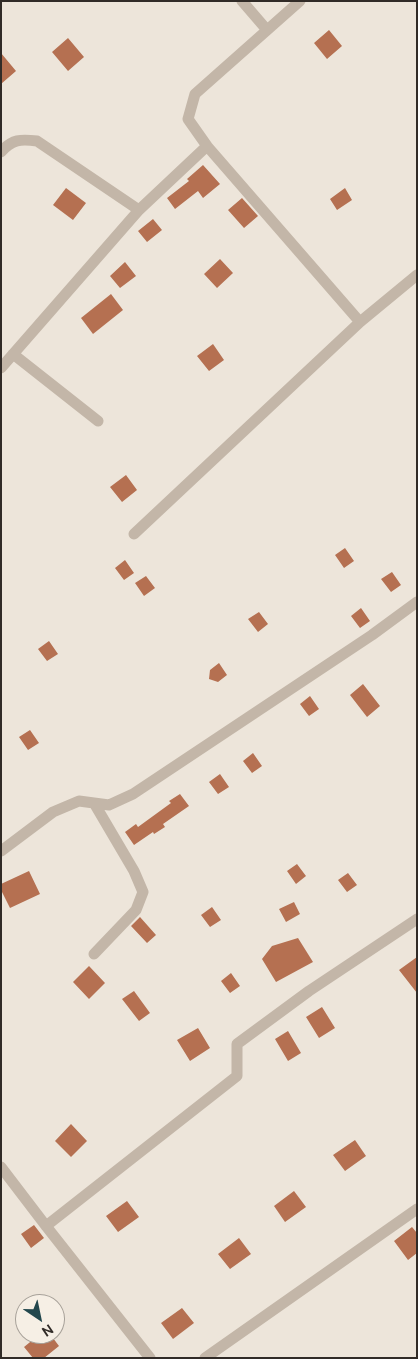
<!DOCTYPE html>
<style>
body{margin:0}
#map{position:relative;width:418px;height:1359px;overflow:hidden;background:#ede5da;font-family:Ubuntu,sans-serif}
canvas{display:block}
.frame{position:absolute;inset:0;border:2px solid #312b27;pointer-events:none}
.north{position:absolute;left:15px;top:1294px;width:50px;height:50px;box-sizing:border-box;background:#f6efe5;border:1px solid #a7a199;border-radius:50%;rotate:146deg;font-size:14px;font-weight:700;line-height:20px;text-align:center;color:#312b27}
.north::after{content:'';display:block;margin:auto;width:18px;height:22px;background:#22474d;clip-path:polygon(50% 0,100% 100%,50% 72%,0 100%)}
</style>
<div id="map">
<canvas width="418" height="1359"></canvas>
<div class="frame"></div>
<div class="north">N</div>
</div>
<script>
const ctx = document.querySelector('canvas').getContext('2d');
ctx.lineJoin = 'round';
function fillPath(path, color) {
  ctx.fillStyle = color;
  ctx.fill(path, 'evenodd');
}
function stroke(path, color, width, dash) {
  ctx.strokeStyle = color;
  ctx.lineWidth = width;
  ctx.lineCap = dash ? 'butt' : 'round';
  ctx.setLineDash(dash || []);
  ctx.stroke(path);
}
fillPath(new Path2D(`
 M 329,30 L 342,46 L 327,59 L 314,43 Z
 M 68,38 L 84,57 L 68,71 L 52,52 Z
 M 1,53 L 16,71 L 1,84 Z
 M 203,165 L 220,184 L 203,198 L 198,191 L 175,209 L 167,198 L 189,181 L 187,179 Z
 M 66,188 L 86,203 L 73,220 L 53,205 Z
 M 345,188 L 352,200 L 337,210 L 330,199 Z
 M 242,198 L 258,216 L 244,228 L 228,210 Z
 M 153,219 L 162,230 L 147,242 L 138,231 Z
 M 220,259 L 233,273 L 217,288 L 204,274 Z
 M 125,262 L 136,276 L 120,288 L 110,276 Z
 M 111,294 L 123,310 L 93,334 L 81,318 Z
 M 213,344 L 224,360 L 209,371 L 197,356 Z
 M 126,475 L 137,490 L 122,502 L 110,487 Z
 M 345,548 L 354,561 L 344,568 L 335,555 Z
 M 125,560 L 134,573 L 124,580 L 115,568 Z
 M 392,572 L 401,585 L 391,592 L 381,579 Z
 M 146,576 L 155,588 L 144,596 L 135,583 Z
 M 361,608 L 370,621 L 360,628 L 351,616 Z
 M 259,612 L 268,624 L 258,632 L 248,619 Z
 M 49,641 L 58,654 L 47,661 L 38,649 Z
 M 219,663 L 227,675 L 218,682 L 209,679 L 210,670 Z
 M 363,684 L 380,706 L 367,717 L 350,695 Z
 M 310,696 L 319,709 L 309,716 L 300,704 Z
 M 30,730 L 39,743 L 28,750 L 19,737 Z
 M 253,753 L 262,766 L 252,773 L 243,761 Z
 M 220,774 L 229,787 L 218,794 L 209,782 Z
 M 180,794 L 189,806 L 163,824 L 165,827 L 154,834 L 153,832 L 134,845 L 125,832 L 136,824 L 138,827 L 171,803 L 169,801 Z
 M 297,864 L 306,876 L 296,884 L 287,871 Z
 M 29,871 L 40,894 L 10,908 L 1,890 L 1,884 Z
 M 348,873 L 357,885 L 347,892 L 338,880 Z
 M 294,902 L 300,914 L 286,922 L 279,909 Z
 M 212,907 L 221,920 L 210,927 L 201,915 Z
 M 140,917 L 156,935 L 147,943 L 131,926 Z
 M 298,938 L 313,962 L 276,982 L 262,959 L 272,946 Z
 M 417,957 L 417,993 L 399,970 Z
 M 89,966 L 105,983 L 89,999 L 73,982 Z
 M 231,973 L 240,986 L 230,993 L 221,981 Z
 M 134,991 L 150,1013 L 139,1021 L 122,999 Z
 M 322,1007 L 335,1028 L 319,1038 L 306,1017 Z
 M 198,1028 L 210,1048 L 190,1061 L 177,1040 Z
 M 288,1031 L 301,1053 L 288,1061 L 275,1039 Z
 M 71,1124 L 87,1141 L 71,1157 L 55,1141 Z
 M 355,1140 L 366,1156 L 345,1171 L 333,1155 Z
 M 294,1191 L 306,1207 L 285,1222 L 274,1206 Z
 M 127,1201 L 139,1217 L 118,1232 L 106,1216 Z
 M 34,1225 L 44,1238 L 31,1248 L 21,1234 Z
 M 412,1227 L 417,1233 L 417,1253 L 408,1260 L 394,1241 Z
 M 239,1238 L 251,1254 L 230,1269 L 218,1254 Z
 M 182,1308 L 194,1323 L 173,1339 L 161,1323 Z
 M 40,1334 L 50,1334 L 59,1346 L 44,1358 L 33,1358 L 24,1347 Z`), '#b57051');
stroke(new Path2D(`
 M 242,1 L 267,30
 M 207,146 L 360,322 L 417,275
 M 1,152 C 12,139 21,139 37,141 L 139,210
 M 13,354 L 98,421
 M 1,368 L 139,210 L 207,146 L 188,119 L 195,94 L 300,1
 M 134,534 L 360,322
 M 1,851 L 53,812 L 79,801 L 109,805 L 133,794 L 372,635 L 417,602
 M 94,954 L 136,910 L 143,892 L 134,871 L 94,803
 M 1,1167 L 46,1226 L 150,1358
 M 46,1226 L 237,1076 L 237,1044 L 309,991 L 417,919
 M 205,1358 L 417,1209`), '#c3b6a8', 11);
</script>
